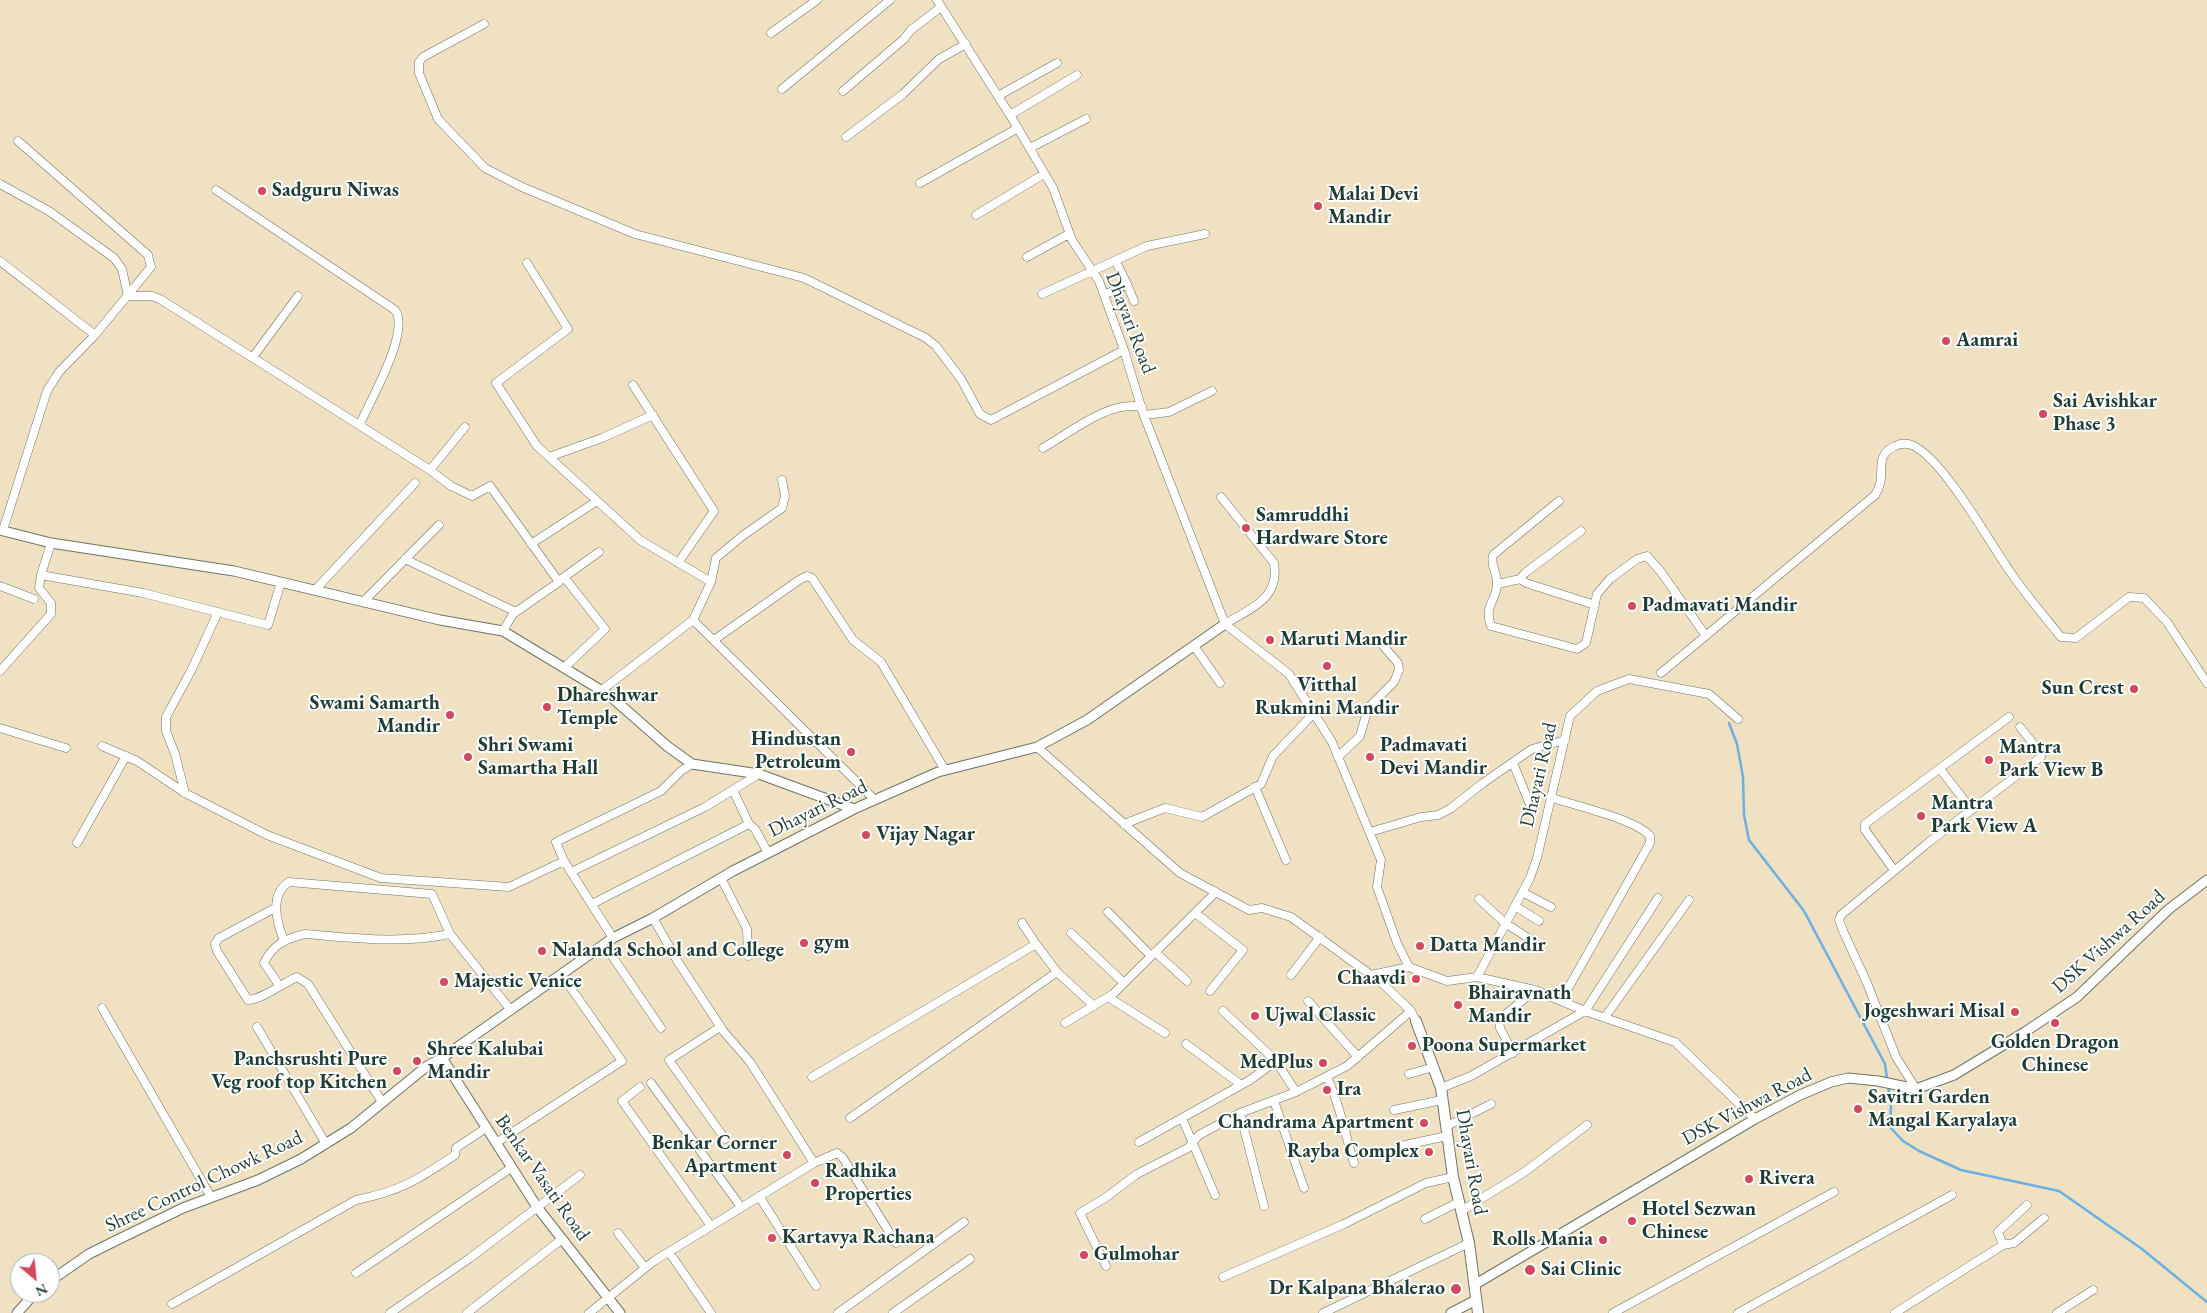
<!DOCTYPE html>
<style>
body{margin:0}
#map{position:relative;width:2207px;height:1313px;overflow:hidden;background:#f0e1c2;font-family:"EB Garamond",serif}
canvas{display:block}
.north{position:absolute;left:10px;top:1253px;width:50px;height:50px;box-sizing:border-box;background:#fff;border:1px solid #a5b1ae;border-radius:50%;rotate:152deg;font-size:14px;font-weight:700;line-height:20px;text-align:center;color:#1f3d34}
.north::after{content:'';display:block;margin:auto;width:18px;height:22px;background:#d1495b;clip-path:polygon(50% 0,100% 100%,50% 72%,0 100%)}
</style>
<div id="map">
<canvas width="2207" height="1313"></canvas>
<div class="north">N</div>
</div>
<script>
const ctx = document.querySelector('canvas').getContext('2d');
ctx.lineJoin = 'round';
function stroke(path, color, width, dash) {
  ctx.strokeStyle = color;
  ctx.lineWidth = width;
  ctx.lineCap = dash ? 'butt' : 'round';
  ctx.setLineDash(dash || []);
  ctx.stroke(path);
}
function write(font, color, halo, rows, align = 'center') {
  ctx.font = font + ' "EB Garamond",serif';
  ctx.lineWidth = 4;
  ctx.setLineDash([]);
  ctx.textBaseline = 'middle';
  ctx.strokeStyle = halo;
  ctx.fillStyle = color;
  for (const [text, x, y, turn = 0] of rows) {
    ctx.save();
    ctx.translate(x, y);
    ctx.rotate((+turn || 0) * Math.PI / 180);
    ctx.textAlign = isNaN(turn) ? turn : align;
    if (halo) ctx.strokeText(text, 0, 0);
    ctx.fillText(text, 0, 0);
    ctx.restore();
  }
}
stroke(new Path2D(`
 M 1729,723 L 1737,744 L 1743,777 L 1744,815 L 1749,840 L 1804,911 L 1885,1064 L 1891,1107 L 1890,1127 L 1903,1141 L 1919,1151 L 1961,1170 L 2059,1191 L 2142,1249 L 2207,1302`), '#6bb0e1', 2.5);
const minor = new Path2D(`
 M 937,0 L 1010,115 L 1053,188 L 1072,240 L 1099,281 L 1124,350 L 1143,413 L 1225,624 L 1289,674 L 1332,742 L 1381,860 L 1377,887 L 1397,943 L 1409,967 L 1447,981 L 1477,977 L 1535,990 L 1585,1011 L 1675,1042 L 1755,1119
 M 484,24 L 423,57 L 419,62 L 419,73 L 438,119 L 485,168 L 522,187 L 635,234 L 804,278 L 926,338 L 936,346 L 961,379 L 980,414 L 991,420 L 1124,350
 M 771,33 L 817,0
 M 782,89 L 890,0
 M 843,91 L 904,39 L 911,30 L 941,7
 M 998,96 L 1057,63
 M 1010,115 L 1077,75
 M 846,137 L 903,94 L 939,59 L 966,44
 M 1030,148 L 1086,119
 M 920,183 L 1018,128
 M 0,184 L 49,211 L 114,258 L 122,269 L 128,296
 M 216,190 L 395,310 C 411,331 370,401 360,424
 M 976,215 L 1044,174
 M 1027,257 L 1069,234
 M 0,261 L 95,335
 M 527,263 L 568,329 L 496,383 L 537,446 L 640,540 L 711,582 L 693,620 L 875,800
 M 1118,266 L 1127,284
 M 1042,294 L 1147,246 L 1205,234
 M 1104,295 L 1127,284 L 1134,301
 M 128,296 L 152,296 L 160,299 L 430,470 L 465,427
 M 253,357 L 298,296
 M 633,385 L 714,511 L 678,563
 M 1144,415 L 1169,412 L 1212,391
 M 1043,448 C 1071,432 1109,400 1142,407
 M 549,457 L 602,438 L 653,415
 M 430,470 L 451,486 L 472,496 L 490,486 L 559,582 L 513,614 L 503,631
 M 1221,497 L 1274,563 C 1280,599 1251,608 1225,624
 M 1559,501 L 1493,555 C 1490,566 1497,572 1497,583 C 1498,599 1483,605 1491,626 L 1577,649 L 1586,643 L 1597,594 L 1610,579 L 1637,559 L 1647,556 L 1661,572 L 1706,636
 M 3,530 L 47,391 L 59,372 L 95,335 L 151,267 L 148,255 L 18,141
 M 1581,531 L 1525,573 L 1520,579 L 1526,583 L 1595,605
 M 51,543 L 41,575 L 143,593 L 268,625 L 281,582
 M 531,544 L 597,501
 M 405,559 L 516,612
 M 560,580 L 599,552
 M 711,582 L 716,558 L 741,537 L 782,508 L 785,496 L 782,480
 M 1498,584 L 1520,579
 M 0,586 L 34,599
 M 315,590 L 415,483
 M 363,602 L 439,525
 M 714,640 L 799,580 L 807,576 L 812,578 L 853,640 L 881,662 L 945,770
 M 1194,646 L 1220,683
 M 564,668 L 605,629 L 564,577
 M 0,671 L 51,614 L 51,603 L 39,588 L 41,575
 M 1661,673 L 1875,495 C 1889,475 1871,457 1895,446 C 1901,443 1908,443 1914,446 C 1946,463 1989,542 2011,573 C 2026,595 2044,616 2061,637 L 2076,638 L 2129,597 L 2144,598 L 2167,622 L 2207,683
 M 602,690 L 693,620
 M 0,728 L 66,748
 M 102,746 L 137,761 L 185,793 L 267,835 L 381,878 L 509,887 L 564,861
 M 1037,747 L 1180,873 L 1249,910 L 1262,908 L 1291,917 L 1382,983 L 1411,1011 L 1416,1021
 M 1338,757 L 1360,736 L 1368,708 L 1394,682 L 1399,670 L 1398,663 L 1378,640
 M 1513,763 L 1531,807
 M 1940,769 L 1972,810
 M 1255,787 L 1286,860
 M 733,790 L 749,824 L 755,829 L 768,853
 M 185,793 L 175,754 L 166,731 L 166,717 L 192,669 L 218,612
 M 1553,798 C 1576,806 1635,819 1650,836 L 1650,843 L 1561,1001
 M 1124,824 L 1165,808 L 1202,817 L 1261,784 L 1273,756 L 1314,713
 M 1370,832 L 1421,817 L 1438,815 L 1450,809 L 1483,783 L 1532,749 L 1565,740
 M 77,843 L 126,756
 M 1894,870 L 1865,830 L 1865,824 L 2009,717
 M 571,872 L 705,807 L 759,774
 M 721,878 L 747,929 L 748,956
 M 1522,892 L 1551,907
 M 1479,899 L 1505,923 L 1533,941
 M 592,904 L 749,824
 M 1515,906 L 1539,921
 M 275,908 L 219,938 L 215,944 L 217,951 L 248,1000 C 263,999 283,983 297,977 L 308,984 L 382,1102
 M 1108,912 L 1151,956
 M 1195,913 L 1243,950 L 1210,991
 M 653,918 L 678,962 L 724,1032 L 750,1062 L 814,1163
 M 1022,923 L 1036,944
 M 1071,933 L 1124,983
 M 613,938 L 564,861 L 556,842 L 661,791 L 681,771 L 692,764
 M 284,941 C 277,923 269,894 289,882 L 432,894 L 450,934 L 510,1009
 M 604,944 L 661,1028
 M 1155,952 L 1187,981
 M 1057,972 L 1094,1006
 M 1291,975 L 1320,937
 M 1371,975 L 1409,967
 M 1477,977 L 1530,878 L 1537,858 L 1570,716 L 1597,691 L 1629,679 L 1709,694 L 1738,719
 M 279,985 L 264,963 C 272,945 287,938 305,934 C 354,938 402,944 450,934
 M 1108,997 L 1165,1033
 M 1308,1001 L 1358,1057
 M 102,1008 L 211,1197
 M 1605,1017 L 1689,900
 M 1065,1023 L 1113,994 L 1216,892
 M 257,1027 L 326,1144
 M 720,1027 L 669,1060 L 725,1139
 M 1186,1044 L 1240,1084
 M 1513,1053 L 1500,1028 L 1499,1020 L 1535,990
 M 1276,1061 L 1296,1092
 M 1409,1074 L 1434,1067
 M 812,1077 L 1036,944 L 1057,972 L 850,1118
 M 1327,1077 C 1340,1104 1345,1134 1354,1163
 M 651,1083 L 741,1207
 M 640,1087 L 622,1101 L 711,1226
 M 1441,1088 L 1471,1076 L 1585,1011 L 1658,898
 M 1916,1089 L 1896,1057 L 1867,983 L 1844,933 L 1839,920 L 1841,915 L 1929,842 L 2041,757 L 2040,752 L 2020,727
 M 1274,1101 L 1304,1188
 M 1394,1110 L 1442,1100
 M 1240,1113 L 1264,1206
 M 1447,1126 L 1491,1104
 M 1139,1142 L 1182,1118
 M 496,1143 L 622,1061 L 561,974
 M 1405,1145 L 1447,1136
 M 1215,1195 L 1182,1118 L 1250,1080 L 1276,1061 L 1223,1011
 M 759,1196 L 816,1286
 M 1461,1211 L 1523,1173 L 1587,1125
 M 1425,1219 L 1459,1202
 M 618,1233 L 645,1268
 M 2003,1245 L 1998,1232 L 2027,1205
 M 669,1252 L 711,1313
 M 1106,1266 L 1080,1213 L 1105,1198 L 1137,1174 L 1188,1148 L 1199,1135 L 1240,1113 L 1296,1092 L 1347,1066 L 1411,1011
 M 356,1273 L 511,1168
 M 1223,1277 L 1344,1224 L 1426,1183 L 1453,1177
 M 172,1304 L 356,1200 C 401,1191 417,1180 455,1155 L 456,1148 L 486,1128
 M 390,1313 L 470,1258 L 580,1175
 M 467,1313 L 562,1239
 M 589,1313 L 654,1261 L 814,1163 L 837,1153 L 843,1158 L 896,1243
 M 838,1313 L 964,1222
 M 893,1313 L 970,1259
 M 1323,1313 L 1469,1243
 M 1613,1313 L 1834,1192
 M 1738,1313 L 1952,1195
 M 1895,1313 L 2003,1245 L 2014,1243 L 2044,1218
 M 2057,1313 L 2093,1290`);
const tertiary = new Path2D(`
 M 0,530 L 51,543 L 234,571 L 440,620 L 503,631 L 609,695 L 667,746 L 692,764 L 759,774 L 854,809
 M 442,1058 L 537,1207 L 620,1313
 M 50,1281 L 89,1254 L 115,1241 L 183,1208 L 258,1180 L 301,1159 L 351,1128 L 427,1066 L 442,1058 L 613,938 L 653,918 L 733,871 L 854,809 L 938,772 L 1037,747 L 1087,720 L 1225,624
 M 1474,1285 L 1755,1119 L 1800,1095 L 1831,1082 L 1848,1078 L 1878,1081 L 1916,1089 L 1954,1075 L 2025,1032 L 2077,997 L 2169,909 L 2207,880
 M 17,1313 L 35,1293
 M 1451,1313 L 1476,1300`);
const secondary = new Path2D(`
 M 1416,1021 L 1441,1088 L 1453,1177 L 1469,1243 L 1478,1313`);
stroke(minor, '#687666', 9);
stroke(tertiary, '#687666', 11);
stroke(secondary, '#687666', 12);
stroke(minor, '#fff', 8);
stroke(tertiary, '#fff', 9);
stroke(secondary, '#fff', 10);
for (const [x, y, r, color] of [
 [262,191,5,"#d1495b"],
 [1318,206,5,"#d1495b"],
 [1946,341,5,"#d1495b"],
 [2043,414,5,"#d1495b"],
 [1246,528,5,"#d1495b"],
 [1632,606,5,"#d1495b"],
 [1270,640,5,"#d1495b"],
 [1327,666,5,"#d1495b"],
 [2134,689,5,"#d1495b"],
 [547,707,5,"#d1495b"],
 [450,715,5,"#d1495b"],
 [851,752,5,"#d1495b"],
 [468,757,5,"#d1495b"],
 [1370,757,5,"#d1495b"],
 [1989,760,5,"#d1495b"],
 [1921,816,5,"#d1495b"],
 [866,835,5,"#d1495b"],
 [804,943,5,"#d1495b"],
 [1420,946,5,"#d1495b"],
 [542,951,5,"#d1495b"],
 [1416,979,5,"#d1495b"],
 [444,982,5,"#d1495b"],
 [1458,1005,5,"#d1495b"],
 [2015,1012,5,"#d1495b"],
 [1255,1016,5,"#d1495b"],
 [2055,1023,5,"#d1495b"],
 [1412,1046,5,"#d1495b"],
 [417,1061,5,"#d1495b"],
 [1323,1063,5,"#d1495b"],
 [397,1071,5,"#d1495b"],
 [1327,1090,5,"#d1495b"],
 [1858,1109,5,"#d1495b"],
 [1424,1123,5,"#d1495b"],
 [1429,1152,5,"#d1495b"],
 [787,1155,5,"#d1495b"],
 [1749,1179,5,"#d1495b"],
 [815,1183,5,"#d1495b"],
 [1632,1221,5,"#d1495b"],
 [772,1238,5,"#d1495b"],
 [1603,1240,5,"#d1495b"],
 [1084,1255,5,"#d1495b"],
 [1530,1270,6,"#d1495b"],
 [1456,1289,6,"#d1495b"]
]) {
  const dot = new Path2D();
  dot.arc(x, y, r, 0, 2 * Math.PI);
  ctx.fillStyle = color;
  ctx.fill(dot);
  stroke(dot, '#fff', 2);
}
write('bold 20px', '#1f3d34', '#fff', [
 ["Sadguru Niwas",272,191],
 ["Malai Devi",1328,195],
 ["Mandir",1328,218],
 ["Aamrai",1956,341],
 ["Sai Avishkar",2053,402],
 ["Phase 3",2053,425],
 ["Samruddhi",1256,516],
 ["Hardware Store",1256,539],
 ["Padmavati Mandir",1642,606],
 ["Maruti Mandir",1280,640],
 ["Vitthal",1327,686,"center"],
 ["Rukmini Mandir",1327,709,"center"],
 ["Sun Crest",2124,689,"right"],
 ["Dhareshwar",557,696],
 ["Temple",557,719],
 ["Swami Samarth",440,704,"right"],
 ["Mandir",440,727,"right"],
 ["Hindustan",841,740,"right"],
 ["Petroleum",841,763,"right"],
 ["Shri Swami",478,746],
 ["Samartha Hall",478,769],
 ["Padmavati",1380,746],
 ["Devi Mandir",1380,769],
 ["Mantra",1999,748],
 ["Park View B",1999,771],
 ["Mantra",1931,804],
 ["Park View A",1931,827],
 ["Vijay Nagar",876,835],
 ["gym",814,943],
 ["Datta Mandir",1430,946],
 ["Nalanda School and College",552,951],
 ["Chaavdi",1406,979,"right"],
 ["Majestic Venice",454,982],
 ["Bhairavnath",1468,994],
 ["Mandir",1468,1017],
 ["Jogeshwari Misal",2005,1012,"right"],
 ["Ujwal Classic",1265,1016],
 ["Golden Dragon",2055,1043,"center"],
 ["Chinese",2055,1066,"center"],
 ["Poona Supermarket",1422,1046],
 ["Shree Kalubai",427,1050],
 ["Mandir",427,1073],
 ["Panchsrushti Pure",387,1060,"right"],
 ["Veg roof top Kitchen",387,1083,"right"],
 ["MedPlus",1313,1063,"right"],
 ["Ira",1337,1090],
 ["Savitri Garden",1868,1098],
 ["Mangal Karyalaya",1868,1121],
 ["Chandrama Apartment",1414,1123,"right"],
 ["Benkar Corner",777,1144,"right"],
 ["Apartment",777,1167,"right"],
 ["Rayba Complex",1419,1152,"right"],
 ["Radhika",825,1172],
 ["Properties",825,1195],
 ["Rivera",1759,1179],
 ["Hotel Sezwan",1642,1210],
 ["Chinese",1642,1233],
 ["Kartavya Rachana",782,1238],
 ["Rolls Mania",1593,1240,"right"],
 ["Gulmohar",1094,1255],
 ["Sai Clinic",1541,1270],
 ["Dr Kalpana Bhalerao",1445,1289,"right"]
], 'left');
write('20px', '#1f3d34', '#fff', [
 ["Dhayari Road",1130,323,69],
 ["Dhayari Road",1539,775,-77],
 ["Dhayari Road",818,809,-26],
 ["DSK Vishwa Road",2109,942,-42],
 ["DSK Vishwa Road",1747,1107,-28],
 ["Dhayari Road",1471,1162,80],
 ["Benkar Vasati Road",542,1178,55],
 ["Shree Control Chowk Road",204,1182,-25]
]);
</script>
